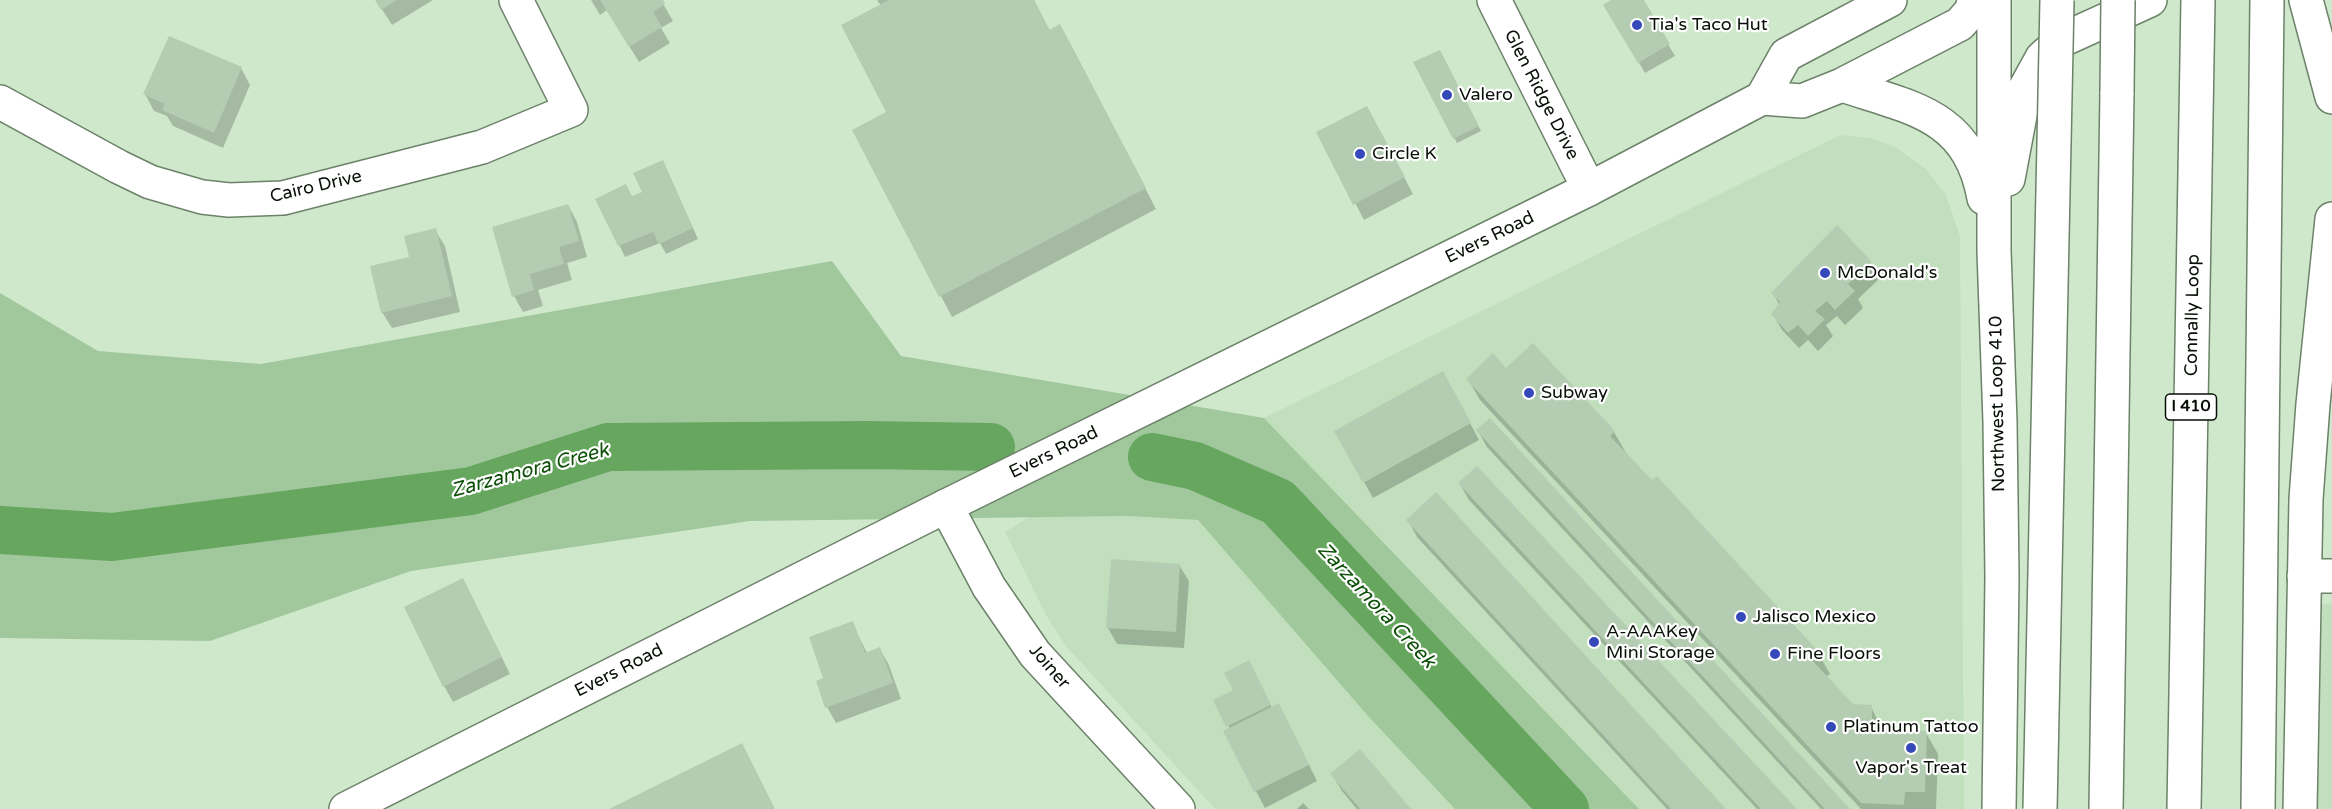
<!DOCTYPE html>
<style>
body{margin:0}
canvas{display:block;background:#cfe8cc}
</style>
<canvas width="2332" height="809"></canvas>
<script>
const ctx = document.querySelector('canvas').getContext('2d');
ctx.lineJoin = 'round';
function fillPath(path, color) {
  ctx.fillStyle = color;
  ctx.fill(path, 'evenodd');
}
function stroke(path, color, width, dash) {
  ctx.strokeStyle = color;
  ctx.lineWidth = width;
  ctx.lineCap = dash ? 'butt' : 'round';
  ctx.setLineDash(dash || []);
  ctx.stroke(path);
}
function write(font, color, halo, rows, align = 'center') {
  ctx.font = font + ' "Varela Round",sans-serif';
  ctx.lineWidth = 4.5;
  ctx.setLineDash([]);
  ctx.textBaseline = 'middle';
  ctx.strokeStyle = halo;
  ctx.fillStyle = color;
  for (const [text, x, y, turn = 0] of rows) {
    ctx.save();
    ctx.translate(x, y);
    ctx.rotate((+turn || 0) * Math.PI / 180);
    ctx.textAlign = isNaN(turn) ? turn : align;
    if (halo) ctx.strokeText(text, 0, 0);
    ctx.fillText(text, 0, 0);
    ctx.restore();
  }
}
fillPath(new Path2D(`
 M 1840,135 L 1871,138 L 1895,147 L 1926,169 L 1946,195 L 1960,236 L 1964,809 L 1639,809 L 1264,418 Z
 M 1128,516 L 1198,520 L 1368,716 L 1455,809 L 1215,809 L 1065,645 L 1046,615 L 1005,532 L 1029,517 Z
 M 2332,603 L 2332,809 L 2313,809 L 2319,605 Z`), '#c1dfbd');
fillPath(new Path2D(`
 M 832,261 L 901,356 L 1264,418 L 1639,809 L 1455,809 L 1368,716 L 1198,520 L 1128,516 L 750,521 L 411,571 L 210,641 L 0,638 L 0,293 L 98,351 L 261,364 Z`), '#a1c89c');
fillPath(new Path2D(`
 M 376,0 L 433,0 L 392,25 Z
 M 591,0 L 661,0 L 673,21 L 661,28 L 670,43 L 639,62 L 607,10 L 600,15 Z
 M 877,0 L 1034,0 L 1050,31 L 1072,47 L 1156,209 L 952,317 L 854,131 L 888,113 L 881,6 Z
 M 1614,0 L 1642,0 L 1675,56 L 1645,73 L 1605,5 Z
 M 1440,52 L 1481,131 L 1457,143 L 1415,62 Z
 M 241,68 L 250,85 L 223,148 L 173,126 L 167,116 L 154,111 L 145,94 Z
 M 1376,124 L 1413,194 L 1364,220 L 1318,132 Z
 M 668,173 L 698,239 L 666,254 L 660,243 L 625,257 L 597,200 L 632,198 L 644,193 Z
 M 568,205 L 577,222 L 587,257 L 567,263 L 572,280 L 538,290 L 543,306 L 523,312 L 514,296 Z
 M 435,230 L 445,246 L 460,312 L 392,328 L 382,312 L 411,258 Z
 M 1870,262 L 1879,279 L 1858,299 L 1863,308 L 1845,325 L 1837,316 L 1826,325 L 1833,336 L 1818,351 L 1808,340 L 1799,348 L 1782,330 L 1773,314 L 1780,306 L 1773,293 Z
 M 1506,370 L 1614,432 L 1626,453 L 1652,482 L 1657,478 L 1818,653 L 1830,674 L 1826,677 L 1853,706 L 1871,707 L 1883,731 L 1926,733 L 1938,754 L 1936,809 L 1861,809 L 1480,400 L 1468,379 Z
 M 1452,389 L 1479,440 L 1373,498 L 1364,482 Z
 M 1478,431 L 1848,809 L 1821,809 L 1487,447 Z
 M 1460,484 L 1795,809 L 1757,809 L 1469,500 Z
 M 1408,520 L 1723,809 L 1667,809 L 1417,537 Z
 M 1179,565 L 1189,581 L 1184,648 L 1117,644 L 1108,628 Z
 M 471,596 L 510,674 L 453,702 L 444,686 Z
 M 852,623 L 867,653 L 880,649 L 889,665 L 901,699 L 836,723 L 827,707 L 825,679 Z
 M 1255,673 L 1272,708 L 1287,721 L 1317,781 L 1265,808 L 1225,732 L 1230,729 L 1215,701 L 1235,691 Z
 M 1332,774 L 1409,809 L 1357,809 L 1342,791 Z
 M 1303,803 L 1309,809 L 1297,809 Z`), '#0003');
stroke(new Path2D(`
 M 1152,457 L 1195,466 L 1278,502 L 1565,809
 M 0,530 L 112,537 L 471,491 L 608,447 L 868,445 L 991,447`), '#66a65f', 48);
fillPath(new Path2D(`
 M 375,0 L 397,0 L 381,10 Z
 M 600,0 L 663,0 L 665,4 L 653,12 L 662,27 L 629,47 Z
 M 889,0 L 1034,0 L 1049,30 L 1060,24 L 1146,188 L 939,297 L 852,130 L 886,112 L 841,25 Z
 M 1611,0 L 1644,0 L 1670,44 L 1638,63 L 1603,5 Z
 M 169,36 L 242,67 L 214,133 L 162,110 L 165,104 L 143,94 Z
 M 1440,50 L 1479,126 L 1453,139 L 1413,62 Z
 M 1367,106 L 1405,177 L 1353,205 L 1316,132 Z
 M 663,160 L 693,228 L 659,244 L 653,232 L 618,246 L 595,199 L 626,184 L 632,196 L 642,192 L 633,173 Z
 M 568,204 L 579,241 L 559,247 L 564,264 L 530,274 L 534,290 L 512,297 L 492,227 Z
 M 1837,225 L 1871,261 L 1848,284 L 1855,291 L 1835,310 L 1827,301 L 1815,311 L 1825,319 L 1808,336 L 1798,325 L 1788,333 L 1771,314 L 1780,302 L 1771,293 Z
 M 436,228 L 452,296 L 381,313 L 370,266 L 409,257 L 404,236 Z
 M 1533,343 L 1615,431 L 1610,436 L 1652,480 L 1657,476 L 1819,652 L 1811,659 L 1853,704 L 1872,705 L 1872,729 L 1927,731 L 1925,792 L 1905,792 L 1904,805 L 1861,803 L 1466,379 L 1493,353 L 1506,368 Z
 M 1443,371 L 1471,423 L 1363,483 L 1334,431 Z
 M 1490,418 L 1850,809 L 1825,809 L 1476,430 Z
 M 1477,466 L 1797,809 L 1761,809 L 1458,483 Z
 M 1436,492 L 1726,809 L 1671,809 L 1406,520 Z
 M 1111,559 L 1180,564 L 1176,632 L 1106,628 Z
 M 463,578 L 502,657 L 443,687 L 404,607 Z
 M 853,621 L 865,653 L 880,647 L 893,683 L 825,708 L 816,681 L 823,678 L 809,637 Z
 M 1249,660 L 1271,705 L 1226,727 L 1213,700 L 1233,690 L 1224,673 Z
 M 1279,703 L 1309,765 L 1254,792 L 1223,731 Z
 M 742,743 L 775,809 L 609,809 Z
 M 1360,749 L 1411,809 L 1360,809 L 1330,774 Z`), '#b4ccb1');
const minor = new Path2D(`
 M 1494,0 L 1589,189
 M 0,102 L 119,167 L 150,182 L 202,197 L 229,200 L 283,198 L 482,147 L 571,110 L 516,0
 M 946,506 L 989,587 L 1035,654 L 1178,809
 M 2304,576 L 2332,576`);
const major = new Path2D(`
 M 1994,0 L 1994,251 L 2000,422 L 2002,576 L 1999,809
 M 2306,0 L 2332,97
 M 1842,85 C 1912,108 1969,115 1984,198
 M 1762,98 L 1786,55 L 1890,0
 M 2008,179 L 2025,89 L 2042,58 L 2062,40 L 2150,0
 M 346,809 L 946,506 L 1589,189 L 1762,98 L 1802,101 L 1842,85 L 1960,24 L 1972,10 L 1974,0
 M 2300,809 L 2306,499 L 2313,404 L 2332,219`);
const highway = new Path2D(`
 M 2106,809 L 2117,92
 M 2184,809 L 2198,0
 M 2258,809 L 2267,0`);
stroke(minor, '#6c8269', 36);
stroke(major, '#6c8269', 36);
stroke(highway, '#6c8269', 36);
stroke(minor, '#fff', 33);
stroke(major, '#fff', 33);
stroke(highway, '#fff', 33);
const highwayBridge = new Path2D(`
 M 2117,92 L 2118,0
 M 2040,809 L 2057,0`);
stroke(highwayBridge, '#6c8269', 36, []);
stroke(highwayBridge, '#fff', 33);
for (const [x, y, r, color] of [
 [1637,25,6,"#3649bb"],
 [1447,95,6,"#3649bb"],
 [1360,154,6,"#3649bb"],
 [1825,273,6,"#3649bb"],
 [1529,393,6,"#3649bb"],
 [1741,617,6,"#3649bb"],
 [1594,642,6,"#3649bb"],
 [1775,654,6,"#3649bb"],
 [1831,727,6,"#3649bb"],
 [1911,748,6,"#3649bb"]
]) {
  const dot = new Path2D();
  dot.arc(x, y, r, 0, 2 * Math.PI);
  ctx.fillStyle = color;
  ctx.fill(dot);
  stroke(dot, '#fff', 2);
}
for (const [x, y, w] of [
 [2191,407,51]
]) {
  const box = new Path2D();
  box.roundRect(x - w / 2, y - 13, w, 26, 4.5);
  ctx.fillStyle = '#fff';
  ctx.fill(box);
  stroke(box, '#070f06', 1.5);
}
write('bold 16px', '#070f06', null, [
 ["I 410",2191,407]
]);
write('18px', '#070f06', '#fff', [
 ["Tia's Taco Hut",1649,25],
 ["Valero",1459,95],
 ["Circle K",1372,154],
 ["McDonald's",1837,273],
 ["Subway",1541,393],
 ["Jalisco Mexico",1753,617],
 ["A-AAAKey",1606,632],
 ["Mini Storage",1606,653],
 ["Fine Floors",1787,654],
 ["Platinum Tattoo",1843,727],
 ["Vapor's Treat",1911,768,"center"]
], 'left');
write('18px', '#070f06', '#fff', [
 ["Glen Ridge Drive",1541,95,63],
 ["Cairo Drive",316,187,-13],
 ["Evers Road",1490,238,-26],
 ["Connally Loop",2193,315,-89],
 ["Northwest Loop 410",1998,404,-91],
 ["Evers Road",1054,453,-26],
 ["Joiner",1049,667,49],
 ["Evers Road",619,671,-27]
]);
write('italic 20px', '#0b5006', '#fff', [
 ["Zarzamora Creek",530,471,-15],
 ["Zarzamora Creek",1376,606,47]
]);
</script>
